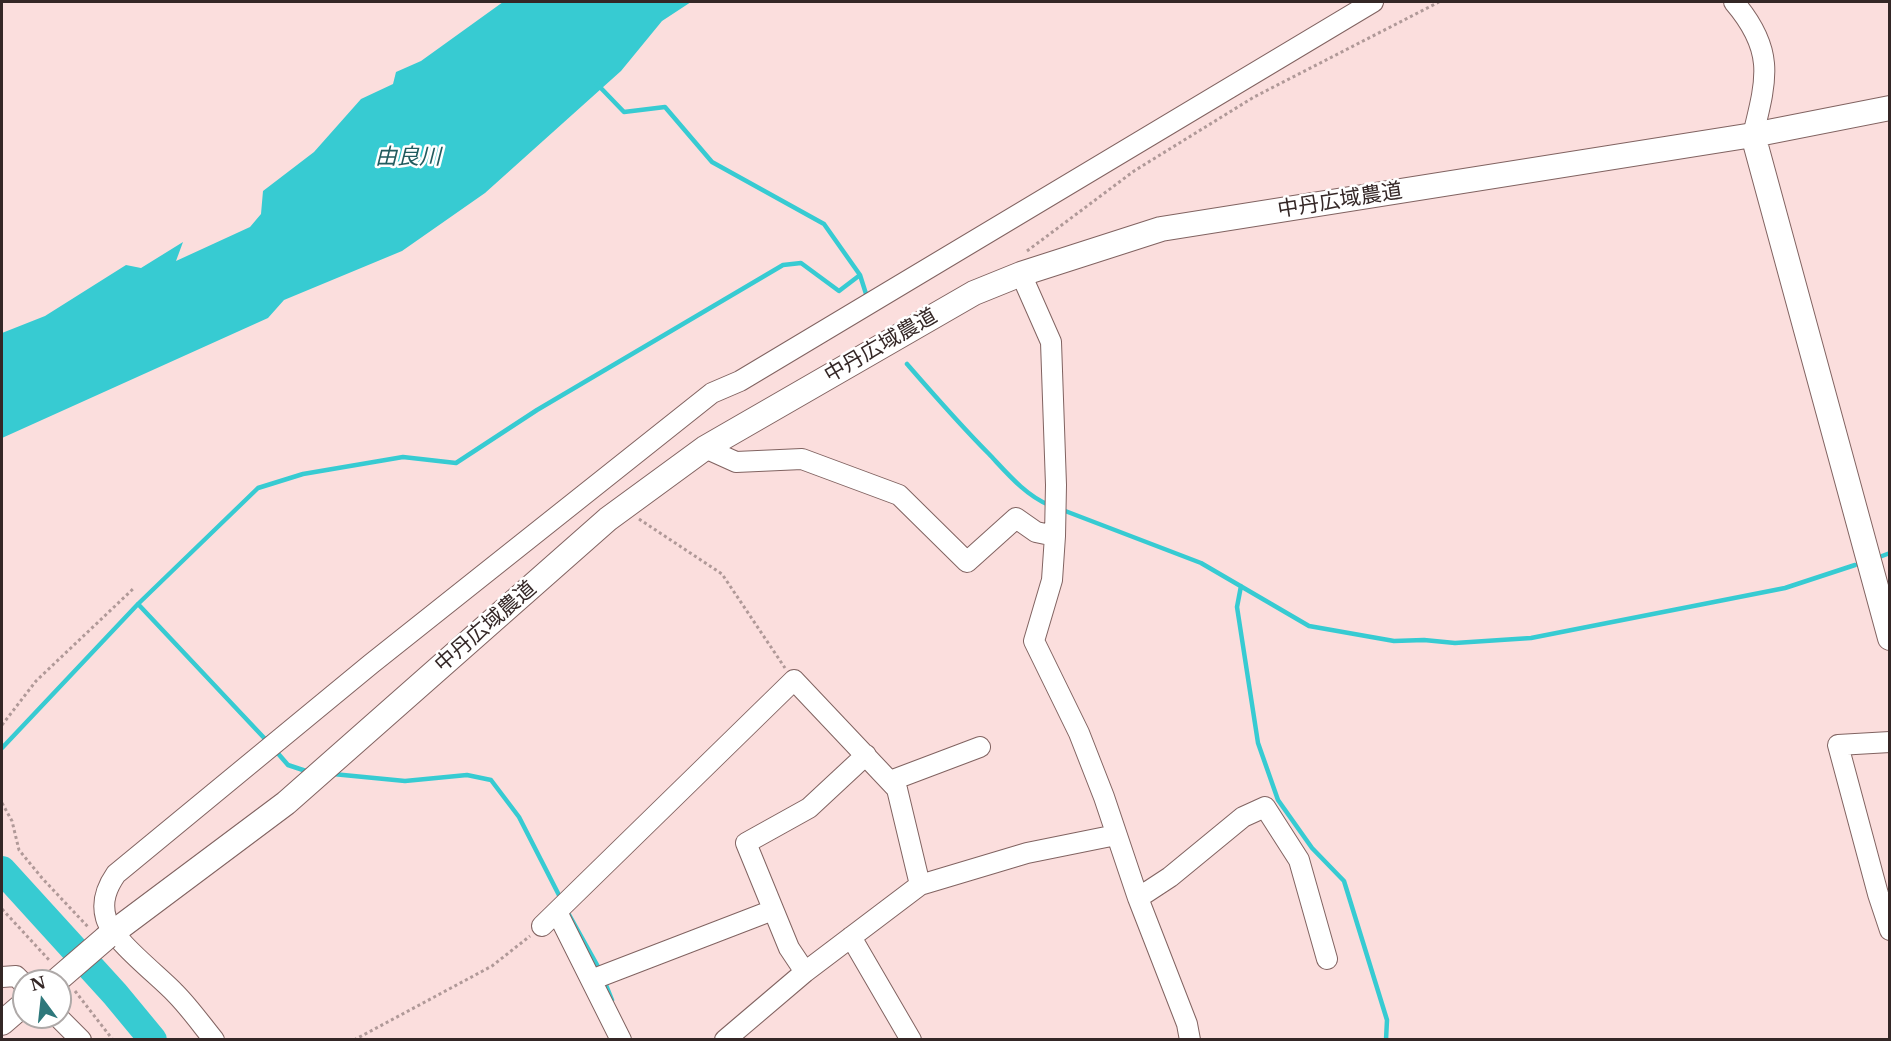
<!DOCTYPE html>
<meta charset="utf-8">
<style>
body{margin:0}
#map{position:relative;width:1891px;height:1041px;overflow:hidden;background:#fbdedd;font-family:"Libre Baskerville",serif}
canvas{display:block}
.frame{position:absolute;inset:0;border:3px solid #342726;pointer-events:none}
.north{position:absolute;left:12px;top:969px;width:60px;height:60px;box-sizing:border-box;background:#fff;border:2px solid #aea9a8;border-radius:50%;rotate:345deg;font-size:16px;font-weight:700;line-height:24px;text-align:center;color:#342726}
.north::after{content:'';display:block;margin:auto;width:21px;height:27px;background:#2e787b;clip-path:polygon(50% 0,100% 100%,50% 72%,0 100%)}
</style>
<div id="map">
<canvas width="1891" height="1041"></canvas>
<div class="frame"></div>
<div class="north">N</div>
</div>
<script>
const ctx = document.querySelector('canvas').getContext('2d');
ctx.lineJoin = 'round';
function fillPath(path, color) {
  ctx.fillStyle = color;
  ctx.fill(path, 'evenodd');
}
function stroke(path, color, width, dash) {
  ctx.strokeStyle = color;
  ctx.lineWidth = width;
  ctx.lineCap = dash ? 'butt' : 'round';
  ctx.setLineDash(dash || []);
  ctx.stroke(path);
}
function write(font, color, halo, rows, align = 'center') {
  ctx.font = font + ' "Libre Baskerville","Noto Sans JP",serif';
  ctx.lineWidth = 5;
  ctx.setLineDash([]);
  ctx.textBaseline = 'middle';
  ctx.strokeStyle = halo;
  ctx.fillStyle = color;
  for (const [text, x, y, turn = 0] of rows) {
    ctx.save();
    ctx.translate(x, y);
    ctx.rotate((+turn || 0) * Math.PI / 180);
    ctx.textAlign = isNaN(turn) ? turn : align;
    if (halo) ctx.strokeText(text, 0, 0);
    ctx.fillText(text, 0, 0);
    ctx.restore();
  }
}
fillPath(new Path2D(`
 M 503,2 L 691,2 L 662,21 L 621,71 L 485,193 L 402,251 L 284,300 L 268,318 L 2,438 L 2,333 L 45,316 L 126,265 L 141,268 L 183,242 L 176,261 L 250,227 L 261,214 L 263,191 L 314,152 L 361,99 L 393,84 L 396,72 L 421,61 Z`), '#37cbd2');
stroke(new Path2D(`
 M 597,84 L 624,112 L 665,107 L 712,162 L 824,224 L 860,275 L 867,297
 M 907,364 C 934,395 960,425 989,454 C 1007,473 1025,495 1049,505
 M 1060,509 L 1201,563 L 1309,626 L 1394,641 L 1424,640 L 1455,643 L 1531,638 L 1785,588 L 1855,565
 M 1882,556 L 1890,553
 M 1241,586 L 1237,607 L 1258,743 L 1278,800 L 1312,848 L 1344,881 L 1387,1020 L 1386,1040
 M 138,604 L 267,741
 M 2,748 L 138,604 L 258,488 L 303,474 L 403,457 L 456,463 L 537,410 L 783,265 L 801,263 L 839,291 L 860,275
 M 275,750 L 288,765 L 309,772
 M 333,774 L 405,781 L 467,775 L 491,780 L 519,817 L 562,901
 M 567,911 L 601,972
 M 604,980 L 612,1000`), '#37cbd2', 4.5);
stroke(new Path2D(`
 M 2,870 L 115,994 L 153,1040`), '#37cbd2', 28);
const minor = new Path2D(`
 M 1734,2 C 1775,50 1767,78 1753,135
 M 1021,274 L 1051,342 L 1056,485 L 1055,536 L 1052,580 L 1034,641 L 1079,733 L 1104,797 L 1138,898 L 1187,1024 L 1190,1040
 M 705,448 L 736,462 L 802,459 L 899,495 L 967,562 L 1016,518 L 1036,532 L 1055,536
 M 1890,742 L 1838,745 L 1878,894 L 1890,930
 M 890,781 L 980,747
 M 1138,898 L 1170,877 L 1243,817 L 1265,807 L 1299,860 L 1327,959
 M 557,912 L 621,1040
 M 542,926 L 794,680 L 897,789 L 920,885
 M 851,937 L 911,1040
 M 805,972 L 789,948 L 746,843 L 809,808 L 866,755
 M 2,977 L 16,976 L 24,984
 M 591,980 L 773,910
 M 58,1017 L 81,1040
 M 214,1040 C 201,1024 189,1007 175,993 C 158,975 112,940 106,918 C 101,901 107,887 116,874 L 371,664 L 712,393 L 740,381 L 1373,2
 M 725,1040 L 805,972 L 920,885 L 1027,853 L 1116,835`);
const tertiary = new Path2D(`
 M 1753,135 L 1890,638
 M 107,937 L 286,803 L 608,519 L 705,448 L 974,293 L 1021,274 L 1161,229 L 1753,135 L 1890,108
 M 2,1023 L 24,1004`);
stroke(minor, '#816361', 22);
stroke(tertiary, '#816361', 26);
stroke(new Path2D(`
 M 1027,251 L 1134,171 L 1254,97 L 1439,2
 M 639,519 L 722,574 L 785,668
 M 2,725 L 36,681 L 133,589
 M 2,803 L 12,821 L 19,850 L 42,878 L 89,928
 M 2,909 L 50,961
 M 75,991 L 113,1040
 M 354,1040 L 492,966 L 530,936`), '#b09998', 3, [3, 3]);
stroke(minor, '#fff', 20);
stroke(tertiary, '#fff', 24);
const tertiaryBridge = new Path2D(`
 M 56,981 L 107,937`);
stroke(tertiaryBridge, '#816361', 26, []);
stroke(tertiaryBridge, '#fff', 24);
write('21px', '#342726', '#fff', [
 ["中丹広域農道",1340,201,-9],
 ["中丹広域農道",881,346,-30],
 ["中丹広域農道",486,627,-41]
]);
write('italic 22px', '#225c5f', '#fff', [
 ["由良川",408,158]
]);
</script>
